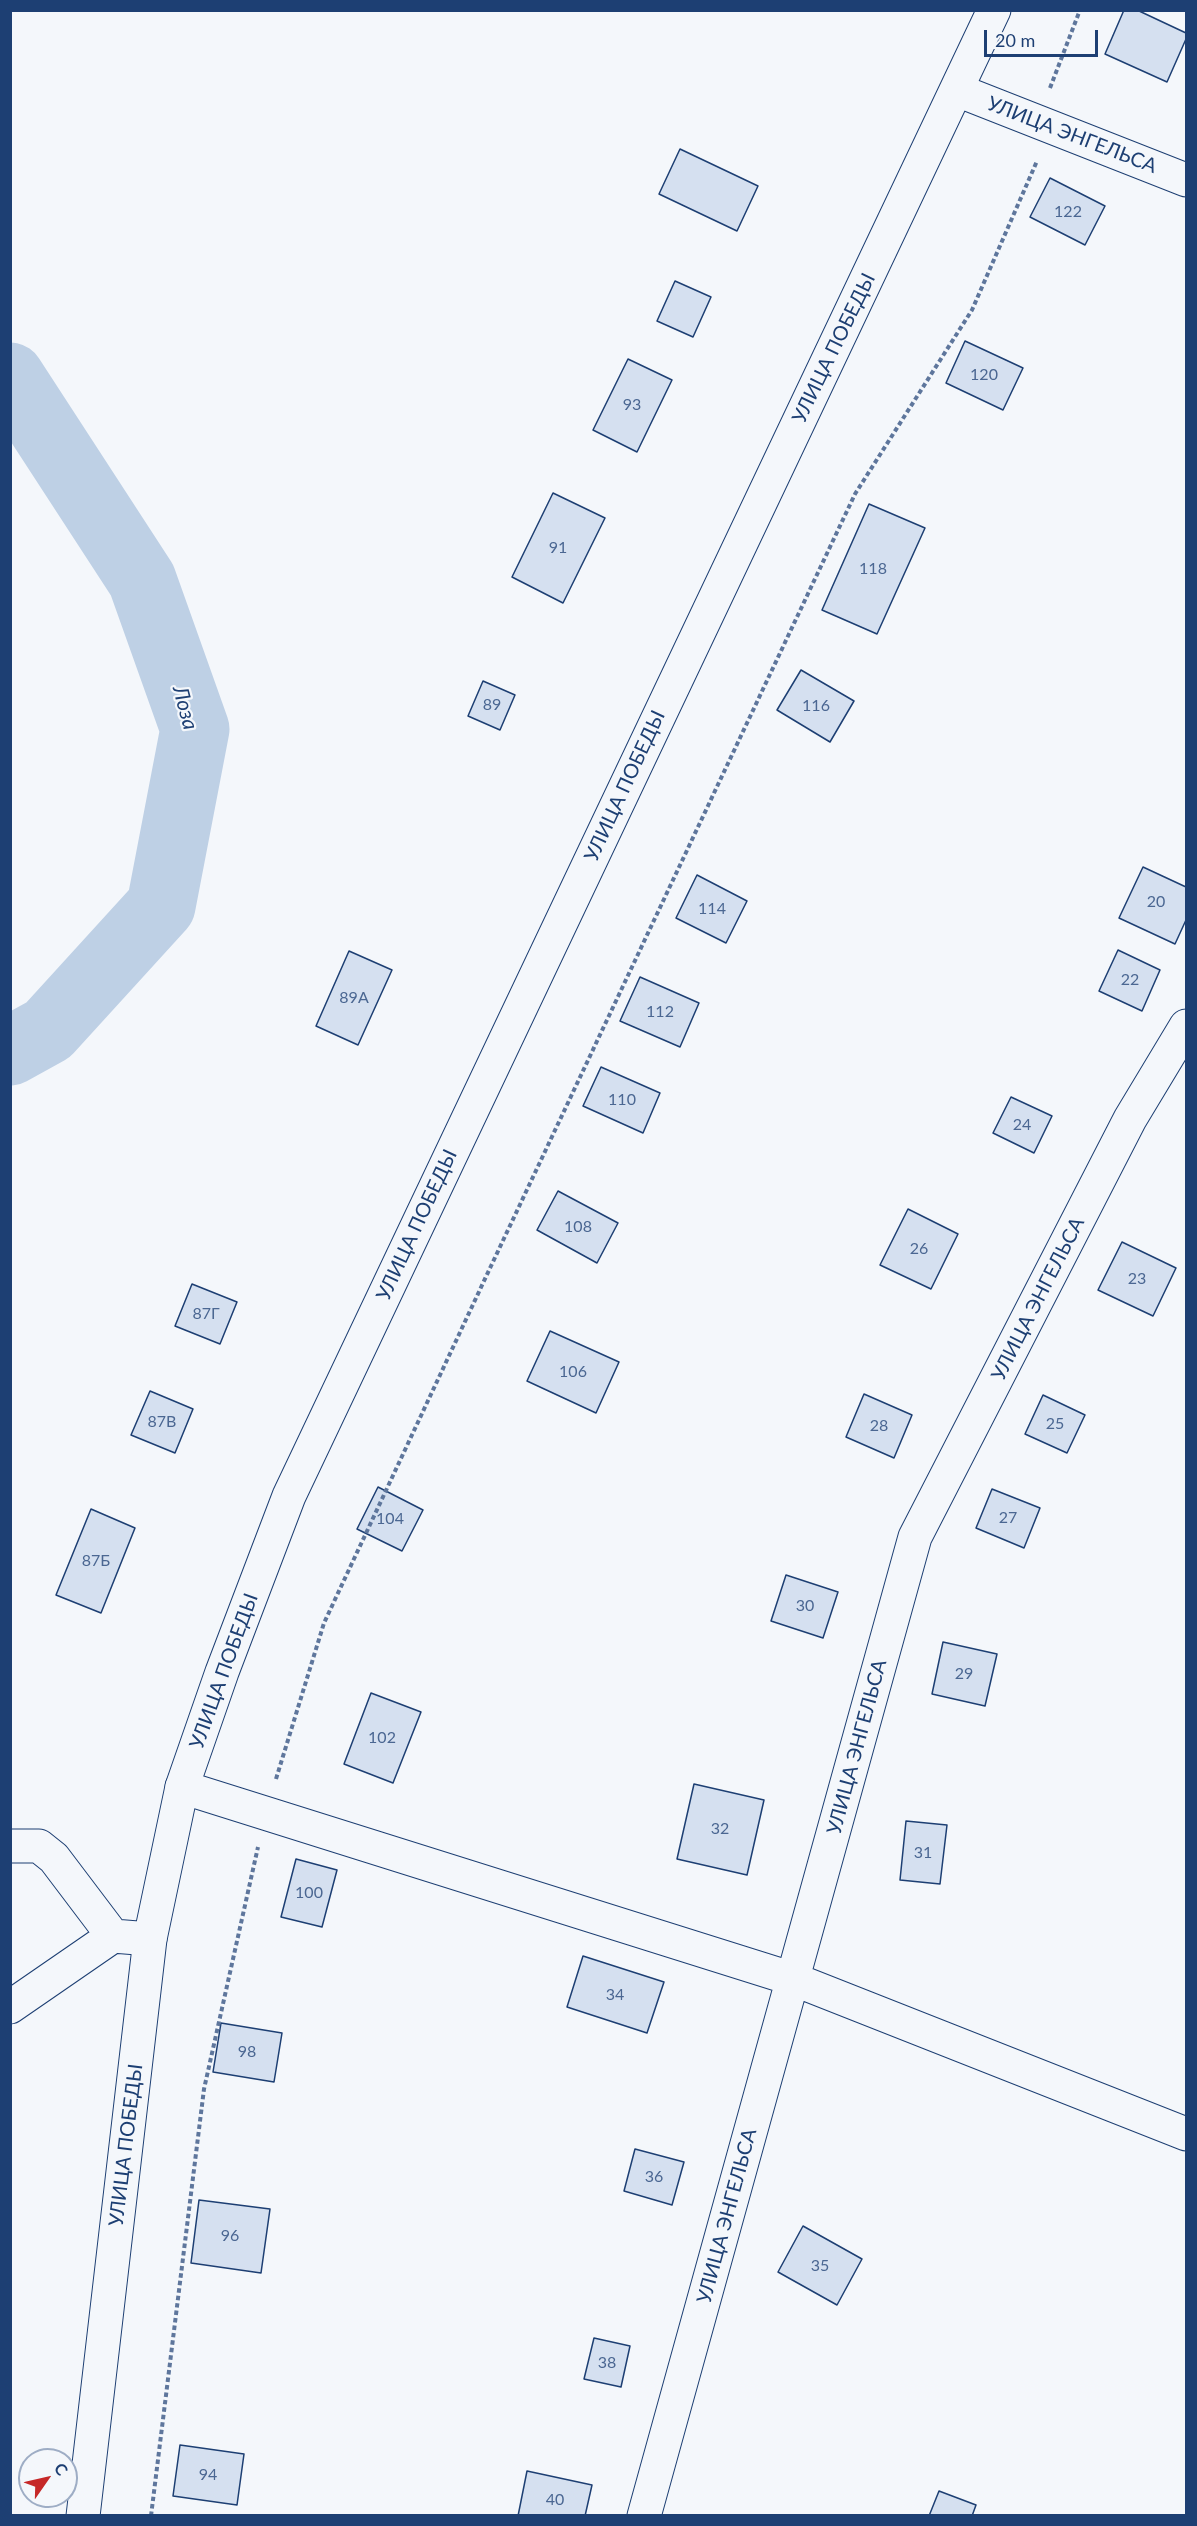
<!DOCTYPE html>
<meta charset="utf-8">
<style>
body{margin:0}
#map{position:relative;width:1197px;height:2526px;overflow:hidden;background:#f4f7fb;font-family:Lato,sans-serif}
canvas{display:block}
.frame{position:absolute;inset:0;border:12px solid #1d3f73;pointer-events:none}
.north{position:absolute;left:18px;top:2448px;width:60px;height:60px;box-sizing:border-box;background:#f4f7fb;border:2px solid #9eadc5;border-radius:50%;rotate:56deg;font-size:16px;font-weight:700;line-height:24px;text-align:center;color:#1d3f73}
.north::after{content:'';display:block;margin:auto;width:21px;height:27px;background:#c62828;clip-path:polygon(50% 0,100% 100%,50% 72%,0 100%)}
.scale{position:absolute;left:984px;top:30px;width:114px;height:27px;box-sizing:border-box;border:3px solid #1d3f73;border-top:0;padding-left:8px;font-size:18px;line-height:21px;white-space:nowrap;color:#1d3f73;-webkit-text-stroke:4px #f4f7fb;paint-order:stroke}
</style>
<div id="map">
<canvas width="1197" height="2526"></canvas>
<div class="frame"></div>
<div class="north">С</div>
<div class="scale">20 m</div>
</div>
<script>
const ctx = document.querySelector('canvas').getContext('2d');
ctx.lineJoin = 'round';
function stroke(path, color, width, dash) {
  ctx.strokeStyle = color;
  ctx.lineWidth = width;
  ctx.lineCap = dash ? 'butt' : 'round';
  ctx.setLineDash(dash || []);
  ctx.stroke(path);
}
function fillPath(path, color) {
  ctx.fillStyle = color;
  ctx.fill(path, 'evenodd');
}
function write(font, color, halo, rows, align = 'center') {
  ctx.font = font + ' Lato,sans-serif';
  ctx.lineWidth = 4.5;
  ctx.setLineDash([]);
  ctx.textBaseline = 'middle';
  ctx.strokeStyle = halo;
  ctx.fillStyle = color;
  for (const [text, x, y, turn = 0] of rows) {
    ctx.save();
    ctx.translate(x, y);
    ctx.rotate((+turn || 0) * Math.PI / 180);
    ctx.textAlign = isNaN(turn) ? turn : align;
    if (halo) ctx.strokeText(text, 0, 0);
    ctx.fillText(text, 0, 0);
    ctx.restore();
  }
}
stroke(new Path2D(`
 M 10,377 L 142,580 L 195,729 L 161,906 L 48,1030 L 10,1051`), '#bed0e5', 69);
const building = new Path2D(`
 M 1124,10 L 1137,10 L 1186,33 L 1186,39 L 1167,82 L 1105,54 Z
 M 680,149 L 758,186 L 737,231 L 659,194 Z
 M 1050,178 L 1105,206 L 1085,245 L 1030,217 Z
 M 675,281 L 711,297 L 693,337 L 657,321 Z
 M 965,341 L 1023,368 L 1003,410 L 946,383 Z
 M 628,359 L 672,380 L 637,452 L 593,430 Z
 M 553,493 L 605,518 L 563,603 L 512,577 Z
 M 869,504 L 925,528 L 877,634 L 822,610 Z
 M 801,670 L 854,701 L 830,742 L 777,710 Z
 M 483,681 L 515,695 L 500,730 L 468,716 Z
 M 1143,867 L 1186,887 L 1186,920 L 1175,944 L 1119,918 Z
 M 697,875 L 747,901 L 726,943 L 676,918 Z
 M 1118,950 L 1160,970 L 1142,1011 L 1099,991 Z
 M 349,951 L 392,970 L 358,1045 L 316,1026 Z
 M 640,977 L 699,1003 L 680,1047 L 620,1021 Z
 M 601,1067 L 660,1093 L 643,1133 L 583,1106 Z
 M 1011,1097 L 1052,1116 L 1034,1153 L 993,1133 Z
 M 558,1191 L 618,1223 L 597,1263 L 537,1230 Z
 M 908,1209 L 958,1234 L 931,1289 L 880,1265 Z
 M 1122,1242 L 1176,1268 L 1153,1316 L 1098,1290 Z
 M 192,1284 L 237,1302 L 220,1344 L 175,1326 Z
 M 550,1331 L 619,1362 L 596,1413 L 527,1381 Z
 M 150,1391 L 193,1409 L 175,1453 L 131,1435 Z
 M 864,1394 L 912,1415 L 894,1458 L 846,1437 Z
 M 1043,1395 L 1085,1415 L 1067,1453 L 1025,1434 Z
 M 378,1487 L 423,1510 L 402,1551 L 357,1529 Z
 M 992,1489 L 1040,1508 L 1024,1548 L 976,1528 Z
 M 91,1509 L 135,1528 L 101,1613 L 56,1595 Z
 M 786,1575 L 838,1592 L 823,1638 L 771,1621 Z
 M 943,1642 L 997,1654 L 985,1706 L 932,1694 Z
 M 371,1693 L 421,1712 L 393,1783 L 344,1764 Z
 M 694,1784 L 764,1800 L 747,1875 L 677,1859 Z
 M 906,1821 L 947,1825 L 940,1884 L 900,1880 Z
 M 296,1859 L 337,1870 L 322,1927 L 281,1917 Z
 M 583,1956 L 664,1982 L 647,2033 L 567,2007 Z
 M 221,2023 L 282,2033 L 274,2082 L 213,2072 Z
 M 635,2149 L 684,2162 L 672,2205 L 624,2191 Z
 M 199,2200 L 270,2209 L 261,2273 L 191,2263 Z
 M 803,2226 L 862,2259 L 837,2305 L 778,2272 Z
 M 594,2338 L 630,2346 L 621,2387 L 584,2379 Z
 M 180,2445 L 244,2454 L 237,2505 L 173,2496 Z
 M 527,2471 L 592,2485 L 585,2516 L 518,2516 Z
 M 939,2491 L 976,2505 L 972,2516 L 929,2516 Z`);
fillPath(building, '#d5e0f0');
stroke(building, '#1d3f73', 1.5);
const minor = new Path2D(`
 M 957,90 L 1186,180
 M 182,1787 L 793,1979 L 1186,2134
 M 10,1846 L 39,1846 L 54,1858 L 113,1936
 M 10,2007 L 113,1936 L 150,1939
 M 644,2516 L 915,1537 L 1130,1119 L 1186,1026`);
const major = new Path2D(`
 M 83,2516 L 150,1939 L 182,1787 L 222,1672 L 289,1496 L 994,10`);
stroke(minor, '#1d3f73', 35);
stroke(major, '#1d3f73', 35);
stroke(new Path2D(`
 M 1050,88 L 1080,10
 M 276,1779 L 324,1623 L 491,1266 L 855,494 L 972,310 L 1037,161
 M 151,2516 L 204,2089 L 258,1847`), '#5e769c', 4, [4.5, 3]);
stroke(minor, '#f4f7fb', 33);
stroke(major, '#f4f7fb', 33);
write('16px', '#4b6792', null, [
 ["122",1068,212],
 ["120",984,375],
 ["93",632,405],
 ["91",558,548],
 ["118",873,569],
 ["89",492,705],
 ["116",816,706],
 ["20",1156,902],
 ["114",712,909],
 ["22",1130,980],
 ["89А",354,998],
 ["112",660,1012],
 ["110",622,1100],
 ["24",1022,1125],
 ["108",578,1227],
 ["26",919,1249],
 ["23",1137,1279],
 ["87Г",206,1314],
 ["106",573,1372],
 ["87В",162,1422],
 ["25",1055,1424],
 ["28",879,1426],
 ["27",1008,1518],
 ["104",390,1519],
 ["87Б",96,1561],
 ["30",805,1606],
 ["29",964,1674],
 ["102",382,1738],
 ["32",720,1829],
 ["31",923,1853],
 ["100",309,1893],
 ["34",615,1995],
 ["98",247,2052],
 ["36",654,2177],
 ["96",230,2236],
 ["35",820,2266],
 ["38",607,2363],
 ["94",208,2475],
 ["40",555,2500]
]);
write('20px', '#1d3f73', '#f4f7fb', [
 ["УЛИЦА ЭНГЕЛЬСА",1072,135,21],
 ["УЛИЦА ПОБЕДЫ",834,348,-64],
 ["УЛИЦА ПОБЕДЫ",625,786,-65],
 ["УЛИЦА ПОБЕДЫ",417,1225,-65],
 ["УЛИЦА ЭНГЕЛЬСА",1038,1299,-63],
 ["УЛИЦА ПОБЕДЫ",224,1671,-70],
 ["УЛИЦА ЭНГЕЛЬСА",857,1747,-75],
 ["УЛИЦА ПОБЕДЫ",126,2145,-83],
 ["УЛИЦА ЭНГЕЛЬСА",727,2216,-75]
]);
write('italic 21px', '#1d3f73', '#f4f7fb', [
 ["Лоза",185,708,75]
]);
</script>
